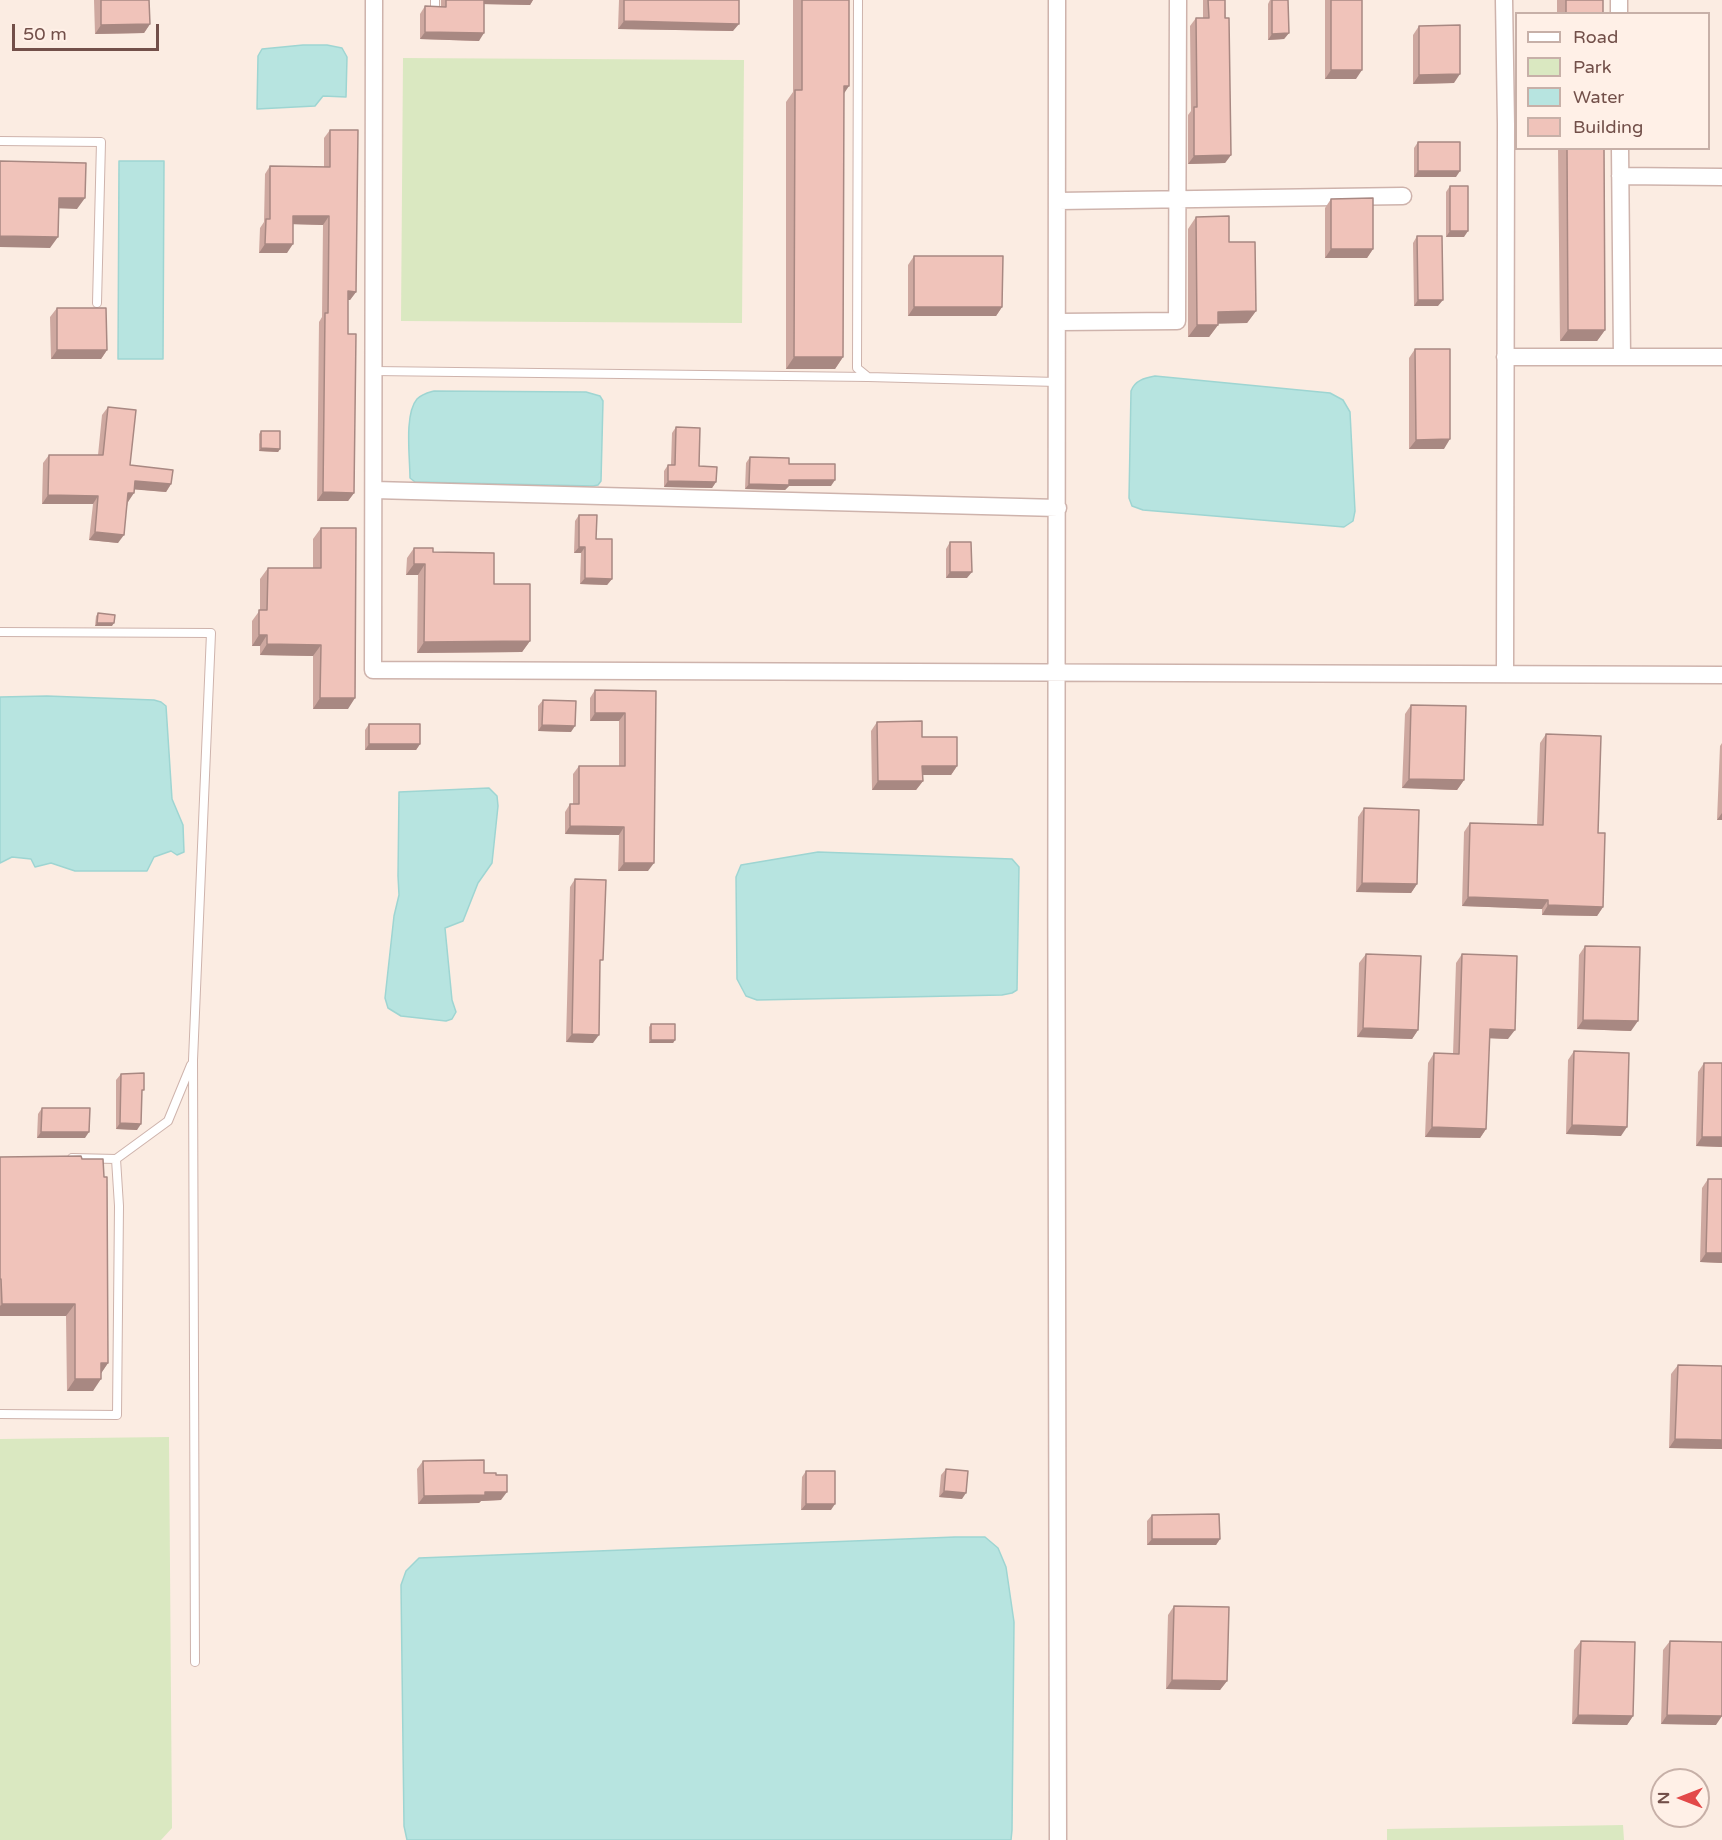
<!DOCTYPE html>
<style>
body{margin:0}
#map{position:relative;width:1722px;height:1840px;overflow:hidden;background:#fbece2;font-family:"Varela Round",sans-serif}
canvas{display:block}
.legend{position:absolute;left:1515px;top:12px;width:195px;height:138px;box-sizing:border-box;background:#fff0e7;border:2px solid #c7b0a8;margin:0;padding:8px 10px;list-style:none;font-size:18px;color:#724f49}
.legend li{display:flex;align-items:center;gap:12px;height:30px}
.legend b{width:30px;border:2px solid #c7b0a8}
.north{position:absolute;left:1650px;top:1768px;width:60px;height:60px;box-sizing:border-box;background:#fff0e7;border:2px solid #c7b0a8;border-radius:50%;rotate:270deg;font-size:16px;font-weight:700;line-height:24px;text-align:center;color:#724f49}
.north::after{content:'';display:block;margin:auto;width:21px;height:27px;background:#e34949;clip-path:polygon(50% 0,100% 100%,50% 72%,0 100%)}
.scale{position:absolute;left:12px;top:24px;width:147px;height:27px;box-sizing:border-box;border:3px solid #724f49;border-top:0;padding-left:8px;font-size:18px;line-height:21px;white-space:nowrap;color:#724f49;-webkit-text-stroke:4px #fff0e7;paint-order:stroke}
</style>
<div id="map">
<canvas width="1722" height="1840"></canvas>
<ul class="legend">
<li><b style="height:8px;background:#fff"></b>Road</li>
<li><b style="height:16px;background:#dae8c1"></b>Park</li>
<li><b style="height:16px;background:#b7e4e0"></b>Water</li>
<li><b style="height:16px;background:#f0c3ba"></b>Building</li>
</ul>
<div class="north">N</div>
<div class="scale">50 m</div>
</div>
<script>
const ctx = document.querySelector('canvas').getContext('2d');
ctx.lineJoin = 'round';
function fillPath(path, color) {
  ctx.fillStyle = color;
  ctx.fill(path, 'evenodd');
}
function stroke(path, color, width, dash) {
  ctx.strokeStyle = color;
  ctx.lineWidth = width;
  ctx.lineCap = dash ? 'butt' : 'round';
  ctx.setLineDash(dash || []);
  ctx.stroke(path);
}
fillPath(new Path2D(`
 M 403,58 L 744,60 L 742,323 L 401,321 Z
 M 169,1437 L 172,1828 L 161,1840 L 0,1840 L 0,1439 Z
 M 1623,1825 L 1624,1840 L 1387,1840 L 1387,1829 Z`), '#dae8c1');
const water = new Path2D(`
 M 303,45 L 327,45 L 342,48 L 347,57 L 346,97 L 323,96 L 315,106 L 257,109 L 258,56 L 262,49 Z
 M 119,161 L 164,161 L 163,359 L 118,359 Z
 M 1155,376 L 1330,393 L 1343,400 L 1350,412 L 1355,511 L 1353,521 L 1344,527 L 1143,510 L 1132,506 L 1129,498 L 1131,391 C 1135,380 1145,378 1155,376 Z
 M 434,391 L 586,392 L 600,396 L 603,401 L 601,481 L 598,485 L 593,486 L 415,482 L 410,478 C 410,458 404,414 417,399 C 422,394 427,393 434,391 Z
 M 47,696 L 154,700 L 161,702 L 166,706 L 172,799 L 183,825 L 184,852 L 177,855 L 171,851 L 154,857 L 147,871 L 75,871 L 51,863 L 35,867 L 31,859 L 12,857 L 0,863 L 0,697 Z
 M 489,788 L 497,796 L 498,806 L 492,863 L 478,883 L 463,921 L 445,928 L 452,1000 L 456,1012 L 452,1019 L 446,1021 L 401,1016 L 388,1008 L 385,998 L 394,916 L 399,895 L 398,876 L 399,792 Z
 M 818,852 L 1012,859 L 1019,867 L 1017,990 L 1012,993 L 1002,995 L 757,1000 L 746,996 L 737,979 L 736,877 L 741,865 Z
 M 955,1537 L 985,1537 L 998,1548 L 1006,1567 L 1014,1622 L 1012,1830 L 1011,1840 L 407,1840 L 404,1826 L 401,1585 L 406,1571 L 419,1558 Z`);
fillPath(water, '#b7e4e0');
stroke(water, '#9ed5d2', 1.5);
const lane = new Path2D(`
 M 858,0 L 857,368 L 868,377 L 1057,382
 M 435,7 L 435,0
 M 0,141 L 101,142 L 97,303
 M 374,371 L 868,377
 M 0,632 L 211,633 L 193,1060 L 195,1662
 M 72,1158 L 116,1159
 M 0,1414 L 117,1415 L 119,1206 L 116,1159 L 168,1121 L 191,1065`);
const street = new Path2D(`
 M 374,0 L 373,670 L 1722,675
 M 1057,0 C 1059,613 1053,1227 1058,1840
 M 1504,0 L 1506,124 L 1505,674
 M 1619,0 L 1619,14
 M 1620,148 L 1622,357 L 1722,357
 M 1620,176 L 1722,177
 M 1058,201 L 1403,196
 M 1059,322 L 1177,321 L 1178,0
 M 1505,357 L 1622,357
 M 374,490 L 1058,508`);
stroke(lane, '#ceb3ac', 10);
stroke(street, '#ceb3ac', 19);
stroke(lane, '#fff', 8);
stroke(street, '#fff', 16);
fillPath(new Path2D(`
 M 94,0 L 149,0 L 150,24 L 144,33 L 95,34 Z
 M 441,0 L 533,0 L 530,5 L 484,4 L 479,41 L 420,39 L 420,14 L 425,6 L 441,7 Z
 M 619,0 L 739,0 L 733,31 L 618,29 Z
 M 793,0 L 849,0 L 844,93 L 843,357 L 835,369 L 786,369 L 786,102 L 793,92 Z
 M 1203,0 L 1225,0 L 1231,155 L 1225,163 L 1188,164 L 1188,115 L 1191,111 L 1190,26 L 1196,18 L 1203,18 Z
 M 1270,0 L 1288,0 L 1289,33 L 1284,39 L 1268,40 L 1268,4 Z
 M 1325,0 L 1362,0 L 1356,79 L 1325,79 Z
 M 1557,0 L 1603,0 L 1603,14 L 1557,14 Z
 M 1419,26 L 1454,83 L 1413,84 L 1413,35 Z
 M 330,130 L 356,292 L 350,300 L 348,300 L 348,334 L 354,493 L 348,501 L 317,501 L 319,322 L 322,317 L 323,225 L 293,224 L 287,253 L 259,253 L 260,228 L 264,222 L 265,174 L 270,166 L 324,167 L 324,138 Z
 M 1418,142 L 1456,177 L 1414,177 L 1414,148 Z
 M 1558,148 L 1604,148 L 1605,330 L 1597,341 L 1560,341 Z
 M 1450,186 L 1464,237 L 1446,237 L 1446,192 Z
 M 1331,199 L 1373,249 L 1367,258 L 1325,258 L 1325,208 Z
 M 1196,217 L 1229,242 L 1256,311 L 1247,323 L 1218,323 L 1218,325 L 1209,337 L 1188,337 L 1188,229 Z
 M 1417,236 L 1438,306 L 1414,306 L 1413,243 Z
 M 914,256 L 1002,307 L 996,316 L 908,316 L 908,265 Z
 M 57,308 L 107,350 L 101,359 L 51,359 L 50,317 Z
 M 1415,349 L 1444,449 L 1409,449 L 1409,358 Z
 M 108,407 L 130,465 L 171,484 L 166,492 L 134,489 L 128,502 L 118,543 L 89,540 L 93,504 L 42,504 L 43,463 L 49,455 L 98,455 L 102,415 Z
 M 676,427 L 699,466 L 716,482 L 712,488 L 664,487 L 664,471 L 668,465 L 671,465 L 672,433 Z
 M 261,431 L 280,449 L 278,452 L 259,451 L 259,434 Z
 M 750,457 L 831,486 L 789,486 L 785,490 L 745,489 L 746,463 Z
 M 579,515 L 596,539 L 612,579 L 607,585 L 580,584 L 581,553 L 574,553 L 575,521 Z
 M 321,528 L 348,709 L 313,709 L 313,656 L 260,655 L 260,646 L 252,646 L 252,621 L 260,610 L 260,579 L 268,568 L 313,568 L 313,539 Z
 M 950,542 L 967,578 L 946,578 L 946,549 Z
 M 414,548 L 433,552 L 494,584 L 530,641 L 522,652 L 417,653 L 418,575 L 406,575 L 407,558 Z
 M 98,613 L 112,626 L 95,626 L 96,616 Z
 M 595,690 L 656,691 L 648,871 L 618,871 L 619,835 L 565,834 L 565,812 L 570,804 L 573,804 L 573,774 L 579,766 L 619,766 L 619,721 L 590,721 L 590,698 Z
 M 543,700 L 571,732 L 538,731 L 538,706 Z
 M 1411,705 L 1464,780 L 1457,790 L 1402,788 L 1405,714 Z
 M 877,722 L 957,766 L 951,775 L 923,775 L 923,781 L 916,790 L 872,790 L 871,731 Z
 M 369,724 L 420,744 L 416,750 L 365,750 L 365,730 Z
 M 1546,734 L 1598,833 L 1603,907 L 1597,916 L 1542,915 L 1542,909 L 1462,906 L 1464,832 L 1470,823 L 1537,825 L 1540,743 Z
 M 1722,743 L 1722,820 L 1717,820 L 1720,746 Z
 M 1364,808 L 1417,884 L 1411,893 L 1356,892 L 1358,817 Z
 M 575,879 L 593,1043 L 566,1042 L 570,887 Z
 M 1585,946 L 1631,1031 L 1577,1029 L 1579,955 Z
 M 1366,954 L 1418,1030 L 1412,1039 L 1357,1037 L 1359,963 Z
 M 1462,954 L 1508,1039 L 1489,1038 L 1486,1129 L 1480,1138 L 1425,1137 L 1428,1063 L 1434,1053 L 1453,1054 L 1456,963 Z
 M 651,1024 L 675,1040 L 673,1043 L 649,1043 L 649,1027 Z
 M 1574,1051 L 1621,1136 L 1566,1134 L 1568,1060 Z
 M 1704,1063 L 1722,1063 L 1722,1147 L 1696,1146 L 1698,1072 Z
 M 121,1074 L 142,1093 L 137,1130 L 116,1129 L 116,1080 Z
 M 42,1108 L 85,1138 L 37,1138 L 38,1114 Z
 M 0,1157 L 108,1363 L 101,1373 L 93,1391 L 67,1391 L 66,1316 L 0,1316 Z
 M 1708,1179 L 1722,1263 L 1700,1262 L 1702,1188 Z
 M 1678,1365 L 1722,1366 L 1722,1449 L 1669,1448 L 1671,1374 Z
 M 423,1461 L 484,1473 L 501,1500 L 481,1501 L 479,1503 L 418,1504 L 417,1469 Z
 M 946,1469 L 962,1499 L 939,1497 L 941,1475 Z
 M 806,1471 L 831,1510 L 801,1510 L 802,1477 Z
 M 1152,1515 L 1220,1539 L 1216,1545 L 1147,1545 L 1147,1521 Z
 M 1174,1606 L 1227,1681 L 1220,1690 L 1166,1689 L 1168,1615 Z
 M 1581,1641 L 1633,1716 L 1627,1725 L 1572,1724 L 1574,1650 Z
 M 1670,1641 L 1716,1725 L 1661,1724 L 1663,1650 Z`), '#cea8a0');
fillPath(new Path2D(`
 M 482,0 L 533,0 L 530,5 L 479,4 Z
 M 624,21 L 739,24 L 733,31 L 618,29 Z
 M 150,24 L 144,33 L 95,34 L 101,25 Z
 M 425,32 L 484,33 L 479,41 L 420,39 Z
 M 1289,33 L 1284,39 L 1268,40 L 1272,34 Z
 M 1331,70 L 1362,70 L 1356,79 L 1325,79 Z
 M 1460,74 L 1454,83 L 1413,84 L 1419,75 Z
 M 844,86 L 849,86 L 841,98 Z
 M 1231,155 L 1225,163 L 1188,164 L 1194,156 Z
 M 1418,171 L 1460,171 L 1456,177 L 1414,177 Z
 M 59,198 L 85,198 L 77,209 L 51,208 Z
 M 293,216 L 329,216 L 323,225 L 287,224 Z
 M 1450,231 L 1468,231 L 1464,237 L 1446,237 Z
 M 0,236 L 58,237 L 50,248 L 0,247 Z
 M 265,244 L 293,244 L 287,253 L 259,253 Z
 M 1331,249 L 1373,249 L 1367,258 L 1325,258 Z
 M 348,291 L 356,292 L 350,300 L 342,300 Z
 M 1418,300 L 1443,300 L 1438,306 L 1414,306 Z
 M 914,307 L 1002,307 L 996,316 L 908,316 Z
 M 1256,311 L 1247,323 L 1209,324 L 1218,312 Z
 M 1197,325 L 1218,325 L 1209,337 L 1188,337 Z
 M 1568,330 L 1605,330 L 1597,341 L 1560,341 Z
 M 57,350 L 107,350 L 101,359 L 51,359 Z
 M 794,357 L 843,357 L 835,369 L 786,369 Z
 M 1450,439 L 1444,449 L 1409,449 L 1416,440 Z
 M 261,448 L 280,449 L 278,452 L 259,451 Z
 M 789,480 L 835,480 L 831,486 L 789,486 L 785,490 L 745,489 L 749,484 Z
 M 135,481 L 171,484 L 166,492 L 129,489 Z
 M 668,481 L 716,482 L 712,488 L 664,487 Z
 M 323,492 L 354,493 L 348,501 L 317,501 Z
 M 128,493 L 134,493 L 128,502 L 123,501 Z
 M 48,495 L 98,496 L 93,504 L 42,504 Z
 M 95,532 L 124,535 L 118,543 L 89,540 Z
 M 579,547 L 585,547 L 581,553 L 574,553 Z
 M 414,564 L 425,564 L 418,575 L 406,575 Z
 M 950,572 L 972,572 L 967,578 L 946,578 Z
 M 585,578 L 612,579 L 607,585 L 580,584 Z
 M 97,623 L 114,623 L 112,626 L 95,626 Z
 M 259,635 L 267,635 L 260,646 L 252,646 Z
 M 530,641 L 522,652 L 417,653 L 424,642 Z
 M 267,644 L 321,645 L 313,656 L 260,655 Z
 M 320,698 L 355,698 L 348,709 L 313,709 Z
 M 595,713 L 625,713 L 619,721 L 590,721 Z
 M 542,725 L 575,726 L 571,732 L 538,731 Z
 M 369,744 L 420,744 L 416,750 L 365,750 Z
 M 922,766 L 957,766 L 951,775 L 916,775 Z
 M 1409,779 L 1464,780 L 1457,790 L 1402,788 Z
 M 878,781 L 923,781 L 916,790 L 872,790 Z
 M 1722,813 L 1722,820 L 1717,820 Z
 M 570,826 L 624,827 L 619,835 L 565,834 Z
 M 624,863 L 654,863 L 648,871 L 618,871 Z
 M 1362,883 L 1417,884 L 1411,893 L 1356,892 Z
 M 1468,897 L 1548,900 L 1542,909 L 1462,906 Z
 M 1548,905 L 1603,907 L 1597,916 L 1542,915 Z
 M 1583,1020 L 1638,1021 L 1631,1031 L 1577,1029 Z
 M 1363,1028 L 1418,1030 L 1412,1039 L 1357,1037 Z
 M 1490,1029 L 1515,1030 L 1508,1039 L 1483,1038 Z
 M 572,1034 L 599,1035 L 593,1043 L 566,1042 Z
 M 651,1040 L 675,1040 L 673,1043 L 649,1043 Z
 M 120,1123 L 141,1124 L 137,1130 L 116,1129 Z
 M 1572,1125 L 1627,1127 L 1621,1136 L 1566,1134 Z
 M 1432,1127 L 1486,1129 L 1480,1138 L 1425,1137 Z
 M 41,1132 L 89,1132 L 85,1138 L 37,1138 Z
 M 1702,1137 L 1722,1137 L 1722,1147 L 1696,1146 Z
 M 1706,1253 L 1722,1253 L 1722,1263 L 1700,1262 Z
 M 2,1304 L 75,1304 L 66,1316 L 0,1316 L 0,1306 Z
 M 101,1363 L 108,1363 L 100,1375 Z
 M 75,1379 L 101,1379 L 93,1391 L 67,1391 Z
 M 1675,1439 L 1722,1440 L 1722,1449 L 1669,1448 Z
 M 944,1491 L 966,1493 L 962,1499 L 939,1497 Z
 M 485,1492 L 507,1492 L 501,1500 L 481,1501 L 479,1503 L 418,1504 L 424,1496 Z
 M 806,1504 L 835,1504 L 831,1510 L 801,1510 Z
 M 1152,1539 L 1220,1539 L 1216,1545 L 1147,1545 Z
 M 1172,1680 L 1227,1681 L 1220,1690 L 1166,1689 Z
 M 1578,1715 L 1633,1716 L 1627,1725 L 1572,1724 Z
 M 1667,1715 L 1722,1716 L 1716,1725 L 1661,1724 Z`), '#a88882');
const building = new Path2D(`
 M 101,0 L 149,0 L 150,24 L 101,25 Z
 M 446,0 L 484,0 L 484,33 L 425,32 L 425,6 L 446,7 Z
 M 624,0 L 739,0 L 739,24 L 624,21 Z
 M 802,0 L 849,0 L 849,86 L 844,86 L 843,357 L 794,357 L 795,90 L 802,90 Z
 M 1208,0 L 1225,0 L 1225,18 L 1229,18 L 1231,155 L 1194,156 L 1194,107 L 1197,107 L 1196,18 L 1209,18 Z
 M 1272,0 L 1288,0 L 1289,33 L 1272,34 Z
 M 1331,0 L 1362,0 L 1362,70 L 1331,70 Z
 M 1566,0 L 1603,0 L 1603,14 L 1566,14 Z
 M 1460,25 L 1460,74 L 1419,75 L 1419,26 Z
 M 330,130 L 358,130 L 356,292 L 348,291 L 348,334 L 356,334 L 354,493 L 323,492 L 325,313 L 328,313 L 329,216 L 293,216 L 293,244 L 265,244 L 266,219 L 270,219 L 270,166 L 330,167 Z
 M 1418,142 L 1460,142 L 1460,171 L 1418,171 Z
 M 1567,148 L 1604,148 L 1605,330 L 1568,330 Z
 M 0,161 L 86,163 L 85,198 L 59,198 L 58,237 L 0,236 Z
 M 1450,186 L 1468,186 L 1468,231 L 1450,231 Z
 M 1373,198 L 1373,249 L 1331,249 L 1331,199 Z
 M 1229,216 L 1229,242 L 1255,242 L 1256,311 L 1218,312 L 1218,325 L 1197,325 L 1196,217 Z
 M 1417,236 L 1442,236 L 1443,300 L 1418,300 Z
 M 914,256 L 1003,256 L 1002,307 L 914,307 Z
 M 57,308 L 106,308 L 107,350 L 57,350 Z
 M 1415,349 L 1450,349 L 1450,439 L 1416,440 Z
 M 108,407 L 136,410 L 130,465 L 173,470 L 171,484 L 135,481 L 134,493 L 128,493 L 124,535 L 95,532 L 98,496 L 48,495 L 49,455 L 103,455 Z
 M 676,427 L 700,428 L 699,466 L 717,467 L 716,482 L 668,481 L 668,465 L 675,465 Z
 M 261,431 L 280,431 L 280,449 L 261,448 Z
 M 750,457 L 789,458 L 789,464 L 835,464 L 835,480 L 789,480 L 789,485 L 749,484 Z
 M 579,515 L 597,515 L 596,539 L 612,539 L 612,579 L 585,578 L 585,547 L 579,547 Z
 M 321,528 L 356,528 L 355,698 L 320,698 L 321,645 L 267,644 L 267,635 L 259,635 L 259,610 L 267,610 L 268,568 L 321,568 Z
 M 950,542 L 971,542 L 972,572 L 950,572 Z
 M 414,548 L 433,548 L 433,552 L 494,553 L 494,584 L 530,584 L 530,641 L 424,642 L 425,564 L 414,564 Z
 M 98,613 L 115,615 L 114,623 L 97,623 Z
 M 595,690 L 656,691 L 654,863 L 624,863 L 624,827 L 570,826 L 570,804 L 579,804 L 579,766 L 625,766 L 625,713 L 595,713 Z
 M 543,700 L 576,701 L 575,726 L 542,725 Z
 M 1411,705 L 1466,706 L 1464,780 L 1409,779 Z
 M 922,721 L 922,737 L 957,737 L 957,766 L 922,766 L 923,781 L 878,781 L 877,722 Z
 M 369,724 L 420,724 L 420,744 L 369,744 Z
 M 1546,734 L 1601,736 L 1598,833 L 1605,833 L 1603,907 L 1548,905 L 1548,900 L 1468,897 L 1470,823 L 1543,825 Z
 M 1364,808 L 1419,810 L 1417,884 L 1362,883 Z
 M 575,879 L 606,880 L 603,960 L 600,960 L 599,1035 L 572,1034 Z
 M 1585,946 L 1640,947 L 1638,1021 L 1583,1020 Z
 M 1366,954 L 1421,956 L 1418,1030 L 1363,1028 Z
 M 1462,954 L 1517,956 L 1515,1030 L 1490,1029 L 1486,1129 L 1432,1127 L 1434,1053 L 1459,1054 Z
 M 651,1024 L 675,1024 L 675,1040 L 651,1040 Z
 M 1574,1051 L 1629,1053 L 1627,1127 L 1572,1125 Z
 M 1704,1063 L 1722,1063 L 1722,1137 L 1702,1137 Z
 M 144,1073 L 144,1090 L 142,1090 L 141,1124 L 120,1123 L 121,1074 Z
 M 42,1108 L 90,1108 L 89,1132 L 41,1132 Z
 M 81,1156 L 82,1159 L 103,1159 L 104,1177 L 107,1177 L 108,1363 L 101,1363 L 101,1379 L 75,1379 L 75,1304 L 2,1304 L 1,1279 L 0,1279 L 0,1157 Z
 M 1708,1179 L 1722,1179 L 1722,1253 L 1706,1253 Z
 M 1678,1365 L 1722,1366 L 1722,1440 L 1675,1439 Z
 M 484,1460 L 484,1473 L 496,1473 L 496,1475 L 507,1475 L 507,1492 L 485,1492 L 485,1495 L 424,1496 L 423,1461 Z
 M 946,1469 L 968,1471 L 966,1493 L 944,1491 Z
 M 806,1471 L 835,1471 L 835,1504 L 806,1504 Z
 M 1219,1514 L 1220,1539 L 1152,1539 L 1152,1515 Z
 M 1174,1606 L 1229,1607 L 1227,1681 L 1172,1680 Z
 M 1581,1641 L 1635,1642 L 1633,1716 L 1578,1715 Z
 M 1670,1641 L 1722,1642 L 1722,1716 L 1667,1715 Z`);
fillPath(building, '#f0c3ba');
stroke(building, '#a88882', 1.5);
</script>
